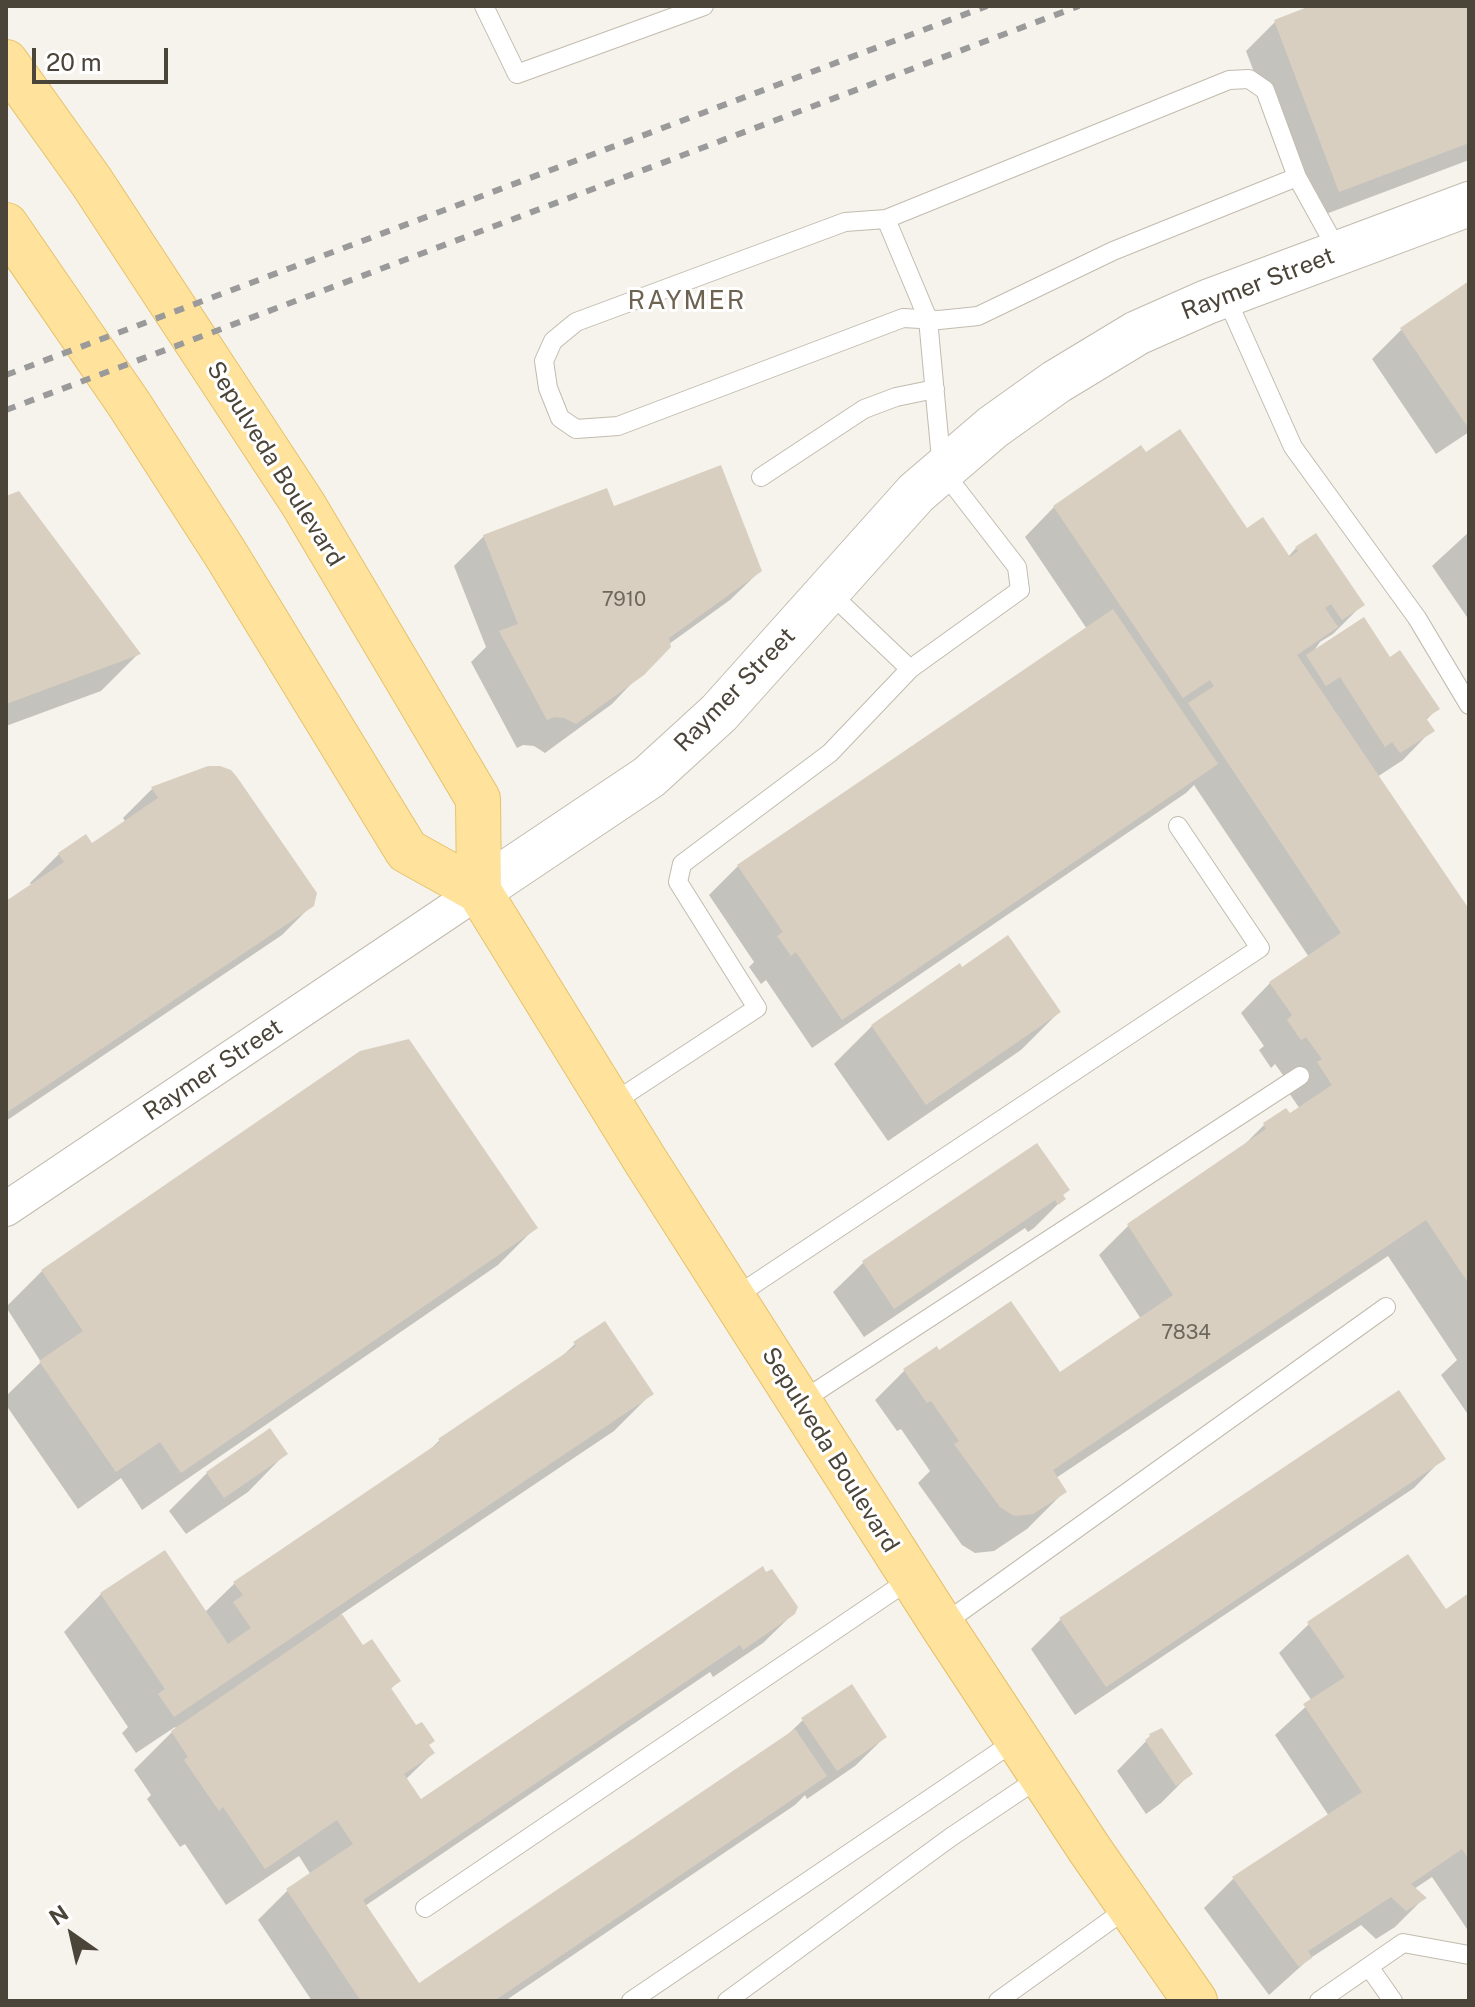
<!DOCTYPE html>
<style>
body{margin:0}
#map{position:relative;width:1475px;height:2007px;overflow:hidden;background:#f6f3ec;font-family:"Public Sans",sans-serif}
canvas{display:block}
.frame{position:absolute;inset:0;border:8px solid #4b4439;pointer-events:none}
.north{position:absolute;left:32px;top:1895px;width:80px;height:80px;-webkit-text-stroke:6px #fff;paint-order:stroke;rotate:326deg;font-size:22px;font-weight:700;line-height:32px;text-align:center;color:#4b4439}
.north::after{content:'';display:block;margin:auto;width:28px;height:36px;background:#4b4439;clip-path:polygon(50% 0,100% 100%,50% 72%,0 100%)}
.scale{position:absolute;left:32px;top:48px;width:136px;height:36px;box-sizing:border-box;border:4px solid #4b4439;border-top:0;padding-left:10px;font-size:24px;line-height:28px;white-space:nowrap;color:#4b4439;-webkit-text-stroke:6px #fff;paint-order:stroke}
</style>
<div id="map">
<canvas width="1475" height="2007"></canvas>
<div class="frame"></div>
<div class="north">N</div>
<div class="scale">20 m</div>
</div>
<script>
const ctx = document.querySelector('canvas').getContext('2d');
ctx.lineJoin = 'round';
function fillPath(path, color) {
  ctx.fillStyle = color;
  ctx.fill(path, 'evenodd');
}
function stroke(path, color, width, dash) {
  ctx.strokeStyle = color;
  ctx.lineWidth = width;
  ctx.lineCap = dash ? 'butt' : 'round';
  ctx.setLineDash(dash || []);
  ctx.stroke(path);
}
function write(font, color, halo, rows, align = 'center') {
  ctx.font = font + ' "Public Sans",sans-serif';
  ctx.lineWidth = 6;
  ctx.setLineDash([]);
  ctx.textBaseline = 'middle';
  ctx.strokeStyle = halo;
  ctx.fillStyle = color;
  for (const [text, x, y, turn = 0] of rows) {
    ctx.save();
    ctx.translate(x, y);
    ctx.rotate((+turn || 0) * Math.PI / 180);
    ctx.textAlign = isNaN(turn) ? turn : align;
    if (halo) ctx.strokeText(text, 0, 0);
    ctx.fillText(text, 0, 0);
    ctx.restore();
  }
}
fillPath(new Path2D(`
 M 1316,6 L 1469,6 L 1469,160 L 1310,220 L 1246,51 L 1275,22 Z
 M 1469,283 L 1469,432 L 1436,454 L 1372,359 L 1401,330 Z
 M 6,498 L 139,653 L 101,691 L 6,726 Z
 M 1054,507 L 1247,531 L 1288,557 L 1296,548 L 1362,605 L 1333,634 L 1320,642 L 1313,652 L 1389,659 L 1437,709 L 1425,721 L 1432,730 L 1403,760 L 1377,777 L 1469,913 L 1469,1416 L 1441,1375 L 1457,1360 L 1388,1256 L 1056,1478 L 1065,1491 L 1027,1529 L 994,1551 L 975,1553 L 962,1545 L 918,1483 L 930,1471 L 901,1429 L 897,1431 L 875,1400 L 905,1370 L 939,1352 L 1060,1374 L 1141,1319 L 1099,1255 L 1129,1225 L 1238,1151 L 1264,1125 L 1285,1111 L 1289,1116 L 1300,1109 L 1289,1093 L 1293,1089 L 1275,1064 L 1271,1068 L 1259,1050 L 1264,1046 L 1241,1013 L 1270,983 L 1309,957 L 1194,785 L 1186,793 L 812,1048 L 766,980 L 761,984 L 749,967 L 754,962 L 709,895 L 738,866 L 1087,629 L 1025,537 Z
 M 1469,532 L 1469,620 L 1432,566 Z
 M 484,536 L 760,571 L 730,600 L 669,644 L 612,704 L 545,753 L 534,746 L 523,745 L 517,748 L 471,662 L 486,647 L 454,566 Z
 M 208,768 L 312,905 L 282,935 L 6,1121 L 6,904 L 32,886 L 30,883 L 59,854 L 91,846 L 126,823 L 123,818 L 152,789 Z
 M 959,966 L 1059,1012 L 1021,1050 L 888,1141 L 834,1064 L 872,1026 Z
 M 1036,1146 L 1063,1199 L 1034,1228 L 1028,1232 L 1025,1228 L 864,1337 L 833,1292 L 863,1263 Z
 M 536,1227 L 498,1265 L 142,1510 L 121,1478 L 78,1509 L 6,1405 L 6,1396 L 41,1362 L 6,1307 L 42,1271 Z
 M 575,1344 L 651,1394 L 614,1431 L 340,1615 L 362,1648 L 398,1681 L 390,1690 L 433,1753 L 405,1780 L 420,1802 L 794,1613 L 763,1643 L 713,1677 L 710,1672 L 365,1906 L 419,1986 L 783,1739 L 803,1720 L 885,1737 L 855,1766 L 807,1799 L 805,1795 L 795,1805 L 505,2001 L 312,2001 L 258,1920 L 287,1891 L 311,1875 L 299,1856 L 226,1905 L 185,1844 L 180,1847 L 147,1799 L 151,1795 L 134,1770 L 176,1728 L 175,1727 L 136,1753 L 122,1733 L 128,1727 L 64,1632 L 101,1594 L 204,1613 L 235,1583 L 425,1454 L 439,1441 L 558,1360 Z
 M 1399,1392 L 1443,1458 L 1414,1488 L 1075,1715 L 1031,1649 L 1060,1620 Z
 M 285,1454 L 248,1492 L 186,1534 L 169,1511 L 207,1473 Z
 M 1469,1596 L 1469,1932 L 1432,1877 L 1414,1889 L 1424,1898 L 1395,1927 L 1376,1939 L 1361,1925 L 1309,1959 L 1269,1995 L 1204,1908 L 1233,1879 L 1329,1816 L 1275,1735 L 1312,1701 L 1279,1653 L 1309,1624 L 1445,1612 Z
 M 1154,1733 L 1190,1774 L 1161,1803 L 1146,1814 L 1117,1771 Z`), '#0003');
fillPath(new Path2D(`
 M 1310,6 L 1469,6 L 1469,143 L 1339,192 L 1274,20 Z
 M 1469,281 L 1469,424 L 1467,426 L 1400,328 Z
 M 1180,429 L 1247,528 L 1263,517 L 1290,557 L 1298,551 L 1295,547 L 1316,533 L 1365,605 L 1342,620 L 1331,604 L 1325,608 L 1338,627 L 1297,655 L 1469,909 L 1469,1284 L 1426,1220 L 1053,1470 L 1067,1492 L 1033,1514 L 1014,1516 L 1000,1507 L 954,1444 L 959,1441 L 931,1401 L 927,1403 L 903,1369 L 937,1346 L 939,1350 L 1011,1301 L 1060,1372 L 1173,1295 L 1127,1224 L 1266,1129 L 1263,1123 L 1286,1108 L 1290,1113 L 1332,1085 L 1317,1062 L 1322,1059 L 1306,1037 L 1301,1040 L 1287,1020 L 1292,1015 L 1269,982 L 1341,933 L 1188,703 L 1214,686 L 1210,680 L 1183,698 L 1053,506 L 1141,445 L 1146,452 Z
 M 721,465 L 762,571 L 669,638 L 671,647 L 644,675 L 576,724 L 564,718 L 554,717 L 547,720 L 499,631 L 518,624 L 483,535 L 607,488 L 614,506 Z
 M 19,491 L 141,654 L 6,704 L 6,496 Z
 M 1113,609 L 1218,764 L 842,1020 L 796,952 L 791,956 L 777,936 L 783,932 L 737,865 Z
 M 1364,617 L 1390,657 L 1400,650 L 1440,709 L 1426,718 L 1435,731 L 1400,753 L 1392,742 L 1385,747 L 1340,677 L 1326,686 L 1306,655 Z
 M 208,766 L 220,766 L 231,770 L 237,777 L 317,893 L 314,906 L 6,1113 L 6,901 L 64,862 L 58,853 L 86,834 L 92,843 L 158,798 L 151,787 Z
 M 1008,935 L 1061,1012 L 926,1105 L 871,1025 L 960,963 L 962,967 Z
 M 409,1039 L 538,1228 L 181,1473 L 160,1442 L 116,1472 L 39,1361 L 83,1331 L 41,1270 L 360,1051 Z
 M 1037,1143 L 1070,1190 L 1063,1195 L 1066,1199 L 1058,1205 L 1055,1200 L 894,1309 L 862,1261 Z
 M 605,1321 L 654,1394 L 174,1717 L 158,1694 L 165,1689 L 100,1593 L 165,1550 L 228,1644 L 251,1628 L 233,1602 L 243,1595 L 233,1582 L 440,1442 L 438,1439 L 576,1346 L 573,1342 Z
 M 1399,1390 L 1446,1459 L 1106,1687 L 1059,1618 Z
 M 270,1428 L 288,1454 L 224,1498 L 206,1472 Z
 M 1408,1554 L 1446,1609 L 1469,1593 L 1469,1860 L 1462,1849 L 1411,1884 L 1427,1898 L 1406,1911 L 1391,1897 L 1308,1951 L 1312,1958 L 1299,1967 L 1232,1877 L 1362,1792 L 1303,1704 L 1345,1677 L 1307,1622 Z
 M 763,1566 L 766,1572 L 772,1569 L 798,1607 L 795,1614 L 743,1650 L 740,1645 L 363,1900 L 419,1983 L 795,1729 L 827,1776 L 494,2001 L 361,2001 L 286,1889 L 353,1844 L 337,1820 L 265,1869 L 223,1807 L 219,1811 L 184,1760 L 188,1757 L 171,1731 L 342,1614 L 363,1645 L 372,1639 L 401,1681 L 391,1688 L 416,1725 L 422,1722 L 435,1741 L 429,1745 L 435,1753 L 404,1774 L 421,1799 Z
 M 852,1684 L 887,1737 L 837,1771 L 801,1718 Z
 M 1162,1728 L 1193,1774 L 1176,1786 L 1145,1740 L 1150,1736 L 1149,1734 Z`), '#d8cfc1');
const service = new Path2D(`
 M 484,6 L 517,74 L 704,6
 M 1249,79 L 1265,90 L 1297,177 L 1113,251 L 978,316 L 939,320 L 903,318 L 618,426 L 576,429 L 560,418 L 548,388 L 544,361 L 553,341 L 576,322 L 845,222 L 886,219 L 1229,80 Z
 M 1297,177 L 1339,253
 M 1225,295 L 1293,447 L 1417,618 L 1469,705
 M 761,477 L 864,409 L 896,397 L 935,389
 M 829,592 L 910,669
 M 611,1104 L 757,1008 L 678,882 L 682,864 L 830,753 L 910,669 L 1020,590 L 1017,567 L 942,470 L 928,319 L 886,219
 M 733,1298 L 1260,948 L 1178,826
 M 800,1402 L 1300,1076
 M 942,1625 L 1386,1307
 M 425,1908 L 912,1578
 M 1369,1967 L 1393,2001
 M 631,2001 L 1018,1739
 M 727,2001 L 951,1837 L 1042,1776
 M 998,2001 L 1129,1907
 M 1319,2001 L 1403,1943 L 1469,1955`);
const minor = new Path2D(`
 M 6,1209 L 479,891`);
const tertiary = new Path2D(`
 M 479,891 L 649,777 L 719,713 L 916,493 L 993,427 L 1056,382 L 1137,333 L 1207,302 L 1469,204`);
const primary = new Path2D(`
 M 6,62 L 91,181 L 303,504 L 478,799 L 479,891
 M 6,225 L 129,404 L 225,553 L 407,851 L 479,891 L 645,1160 L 942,1625 L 1090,1850 L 1195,2001`);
stroke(service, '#c2bbae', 20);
stroke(minor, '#c2bbae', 36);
stroke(tertiary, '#c2bbae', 46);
stroke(primary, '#e6c16a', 46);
stroke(service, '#fff', 18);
stroke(minor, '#fff', 34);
stroke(tertiary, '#fff', 44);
stroke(primary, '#ffe39c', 44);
stroke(new Path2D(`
 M 6,375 L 987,6
 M 6,410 L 1079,6`), '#9a9a9a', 6, [10, 10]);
write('20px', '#6e675b', null, [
 ["7910",624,600],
 ["7834",1186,1333]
]);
write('24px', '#4b4439', '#fff', [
 ["Raymer Street",1258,284,-21],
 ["Sepulveda Boulevard",275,464,58],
 ["Raymer Street",735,690,-46],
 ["Raymer Street",213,1070,-34],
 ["Sepulveda Boulevard",830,1450,58]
]);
ctx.letterSpacing = '2px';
write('26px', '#6e6250', '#fff', [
 ["RAYMER",687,301]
]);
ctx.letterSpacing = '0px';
</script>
